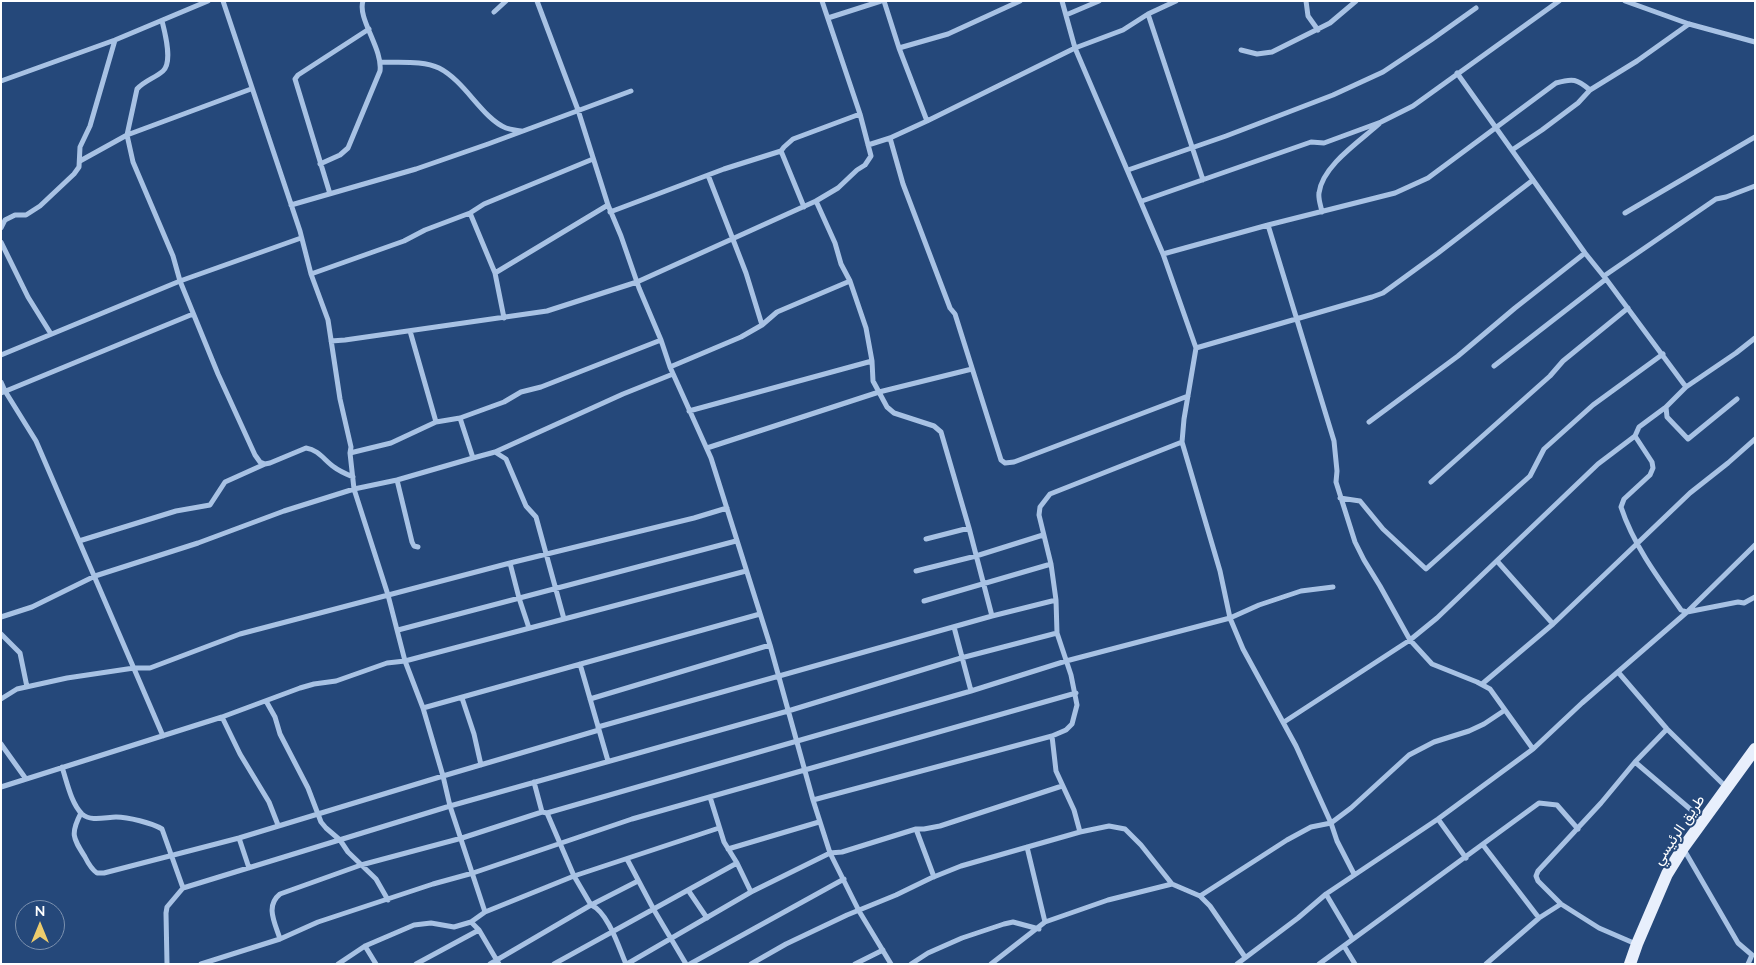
<!DOCTYPE html>
<meta charset="utf-8">
<style>
body{margin:0}
#map{position:relative;width:1756px;height:965px;overflow:hidden;background:#25487a;font-family:Mulish,sans-serif}
canvas{display:block}
.frame{position:absolute;inset:0;border:2px solid #fff;pointer-events:none}
.north{position:absolute;left:15px;top:900px;width:50px;height:50px;box-sizing:border-box;background:#25487a;border:1px solid #7c91af;border-radius:50%;rotate:0deg;font-size:14px;font-weight:700;line-height:20px;text-align:center;color:#fff}
.north::after{content:'';display:block;margin:auto;width:18px;height:22px;background:#edcc6d;clip-path:polygon(50% 0,100% 100%,50% 72%,0 100%)}
</style>
<div id="map">
<canvas width="1756" height="965"></canvas>
<div class="frame"></div>
<div class="north">N</div>
</div>
<script>
const ctx = document.querySelector('canvas').getContext('2d');
ctx.lineJoin = 'round';
function stroke(path, color, width, dash) {
  ctx.strokeStyle = color;
  ctx.lineWidth = width;
  ctx.lineCap = dash ? 'butt' : 'round';
  ctx.setLineDash(dash || []);
  ctx.stroke(path);
}
function write(font, color, halo, rows, align = 'center') {
  ctx.font = font + ' Mulish,Vazirmatn,sans-serif';
  ctx.lineWidth = 4;
  ctx.setLineDash([]);
  ctx.textBaseline = 'middle';
  ctx.strokeStyle = halo;
  ctx.fillStyle = color;
  for (const [text, x, y, turn = 0] of rows) {
    ctx.save();
    ctx.translate(x, y);
    ctx.rotate((+turn || 0) * Math.PI / 180);
    ctx.textAlign = isNaN(turn) ? turn : align;
    if (halo) ctx.strokeText(text, 0, 0);
    ctx.fillText(text, 0, 0);
    ctx.restore();
  }
}
stroke(new Path2D(`
 M 223,1 L 300,231 L 311,274 L 328,320 L 340,399 L 351,447 L 350,453 L 354,489 L 388,595 L 405,661 L 423,708 L 443,776 L 450,806 L 485,912
 M 537,1 L 578,110 L 608,205 L 621,236 L 639,288 L 661,340 L 670,367 L 711,458 L 770,645 L 813,800 L 830,853 L 859,911 L 891,964
 M 822,1 L 860,114 L 871,156 L 865,165 L 857,170 L 838,188 L 816,201 L 835,243 L 841,264 L 850,281 L 866,328 L 872,361 L 873,381 L 887,407 L 894,413 L 934,426 L 941,432 L 969,528 L 992,616
 M 884,1 L 899,48 L 927,121
 M 1062,1 L 1075,48 L 1163,254 L 1196,348 L 1184,419 L 1182,442 L 1220,571 L 1230,618 L 1243,649 L 1296,746 L 1331,823 L 1337,841 L 1354,874
 M 1306,1 L 1308,16 L 1318,30
 M 1625,1 L 1689,24 L 1755,42
 M 494,12 L 506,1
 M 1148,14 L 1203,180
 M 1066,15 L 1099,1
 M 828,18 L 881,1
 M 162,21 C 165,33 173,62 163,71 C 155,78 144,81 137,89 L 127,135 L 133,162 L 173,256 L 180,281 L 218,374 L 255,455 L 260,462 L 265,464
 M 899,48 L 948,34 L 1020,1
 M 1241,50 L 1257,54 L 1272,52 L 1330,23 L 1356,1
 M 381,62 C 399,63 423,60 439,68 C 465,81 482,118 506,128 C 511,130 516,130 521,131
 M 1457,73 L 1585,253 L 1606,279 L 1686,387
 M 1,81 L 115,40 L 208,1
 M 890,138 L 903,184 L 950,308 L 955,314 L 1001,460 L 1005,463 L 1014,462 L 1188,396
 M 868,145 L 890,138 L 927,121 L 1075,48 L 1123,30 L 1148,14 L 1176,1
 M 1512,150 L 1542,130 L 1578,103 L 1590,90 L 1637,61 L 1689,24
 M 781,151 L 804,207
 M 80,161 L 127,135 L 251,89
 M 320,164 L 340,155 L 348,148 L 380,71 C 383,49 357,18 363,1
 M 1128,170 L 1226,136 L 1333,95 L 1383,72 L 1431,40 L 1476,8
 M 708,175 L 746,273 L 762,325
 M 330,194 L 295,79 L 298,75 L 369,29
 M 1142,201 L 1311,142 L 1324,143 L 1381,122 L 1413,106 L 1559,1
 M 291,205 L 416,169 L 488,144 L 631,91
 M 610,212 L 724,169 L 781,151 L 784,147 L 793,139 L 860,114
 M 1322,212 C 1321,206 1318,199 1319,193 C 1322,166 1360,141 1379,124
 M 470,213 L 495,273 L 504,318
 M 1625,213 L 1755,137
 M 1268,225 L 1334,441 L 1337,471 L 1336,482 L 1355,542 L 1364,560 L 1380,586 L 1410,640 L 1432,664 L 1477,682 L 1490,689 L 1533,749
 M 1,228 L 5,220 L 15,215 L 26,215 L 40,206 L 74,174 L 79,167 L 80,147 L 90,126 L 115,40
 M 1,242 L 28,297 L 51,334
 M 1163,254 L 1268,225 L 1395,193 L 1428,178 L 1556,83 C 1573,78 1577,79 1590,90
 M 495,273 L 608,205
 M 311,274 L 404,241 L 425,230 L 470,213 L 484,204 L 593,159
 M 1604,276 L 1716,199 L 1726,197 L 1755,186
 M 410,331 L 436,422
 M 1755,338 L 1736,353 L 1686,387 L 1666,407 L 1639,427 L 1635,436 L 1652,462 L 1653,468 L 1650,475 L 1624,499 L 1621,507 C 1633,544 1658,578 1681,610 L 1687,612 L 1738,602 L 1744,603 L 1755,597
 M 331,341 L 345,340 L 547,311 L 637,282 L 816,201
 M 1196,348 L 1372,297 L 1383,293 L 1438,253 L 1533,180
 M 1,355 L 180,281 L 301,238
 M 1494,366 L 1606,279
 M 670,367 L 741,337 L 762,325 L 777,312 L 850,281
 M 1,382 L 5,391 L 36,441 L 163,736
 M 1,393 L 193,314
 M 1666,407 L 1667,417 L 1688,439 L 1737,399
 M 689,411 L 872,361
 M 1369,422 L 1458,356 L 1515,308 L 1585,253
 M 707,448 L 879,392 L 972,369
 M 495,452 L 623,394 L 673,374
 M 350,453 L 391,443 L 436,422 L 460,418 L 504,402 L 521,392 L 541,387 L 661,340
 M 473,458 L 495,452 L 506,459 L 526,506 L 536,517 L 564,619
 M 397,480 L 412,542 L 414,546 L 418,547
 M 1431,482 L 1550,376 L 1563,361 L 1628,308
 M 1340,498 L 1360,501 L 1383,529 L 1426,569 L 1530,476 L 1544,449 L 1593,405 L 1663,354
 M 926,539 L 969,528
 M 79,541 L 176,511 L 210,505 L 225,482 L 265,464 L 270,463 L 306,448 C 319,450 324,460 334,467 C 339,471 346,474 353,477
 M 1497,561 L 1553,624
 M 510,563 L 519,598 L 529,628
 M 916,571 L 976,556 L 1043,535
 M 924,601 L 1051,564
 M 1,617 L 32,607 L 95,576 L 198,543 L 284,511 L 354,489 L 397,480 L 473,458 L 460,418
 M 954,627 L 971,691
 M 398,630 L 736,541
 M 1,634 L 20,653 L 27,687
 M 580,664 L 608,761
 M 1618,672 L 1667,729 L 1727,788
 M 1482,684 L 1553,624 L 1690,493 L 1728,463 L 1755,439
 M 462,698 L 474,734 L 481,765
 M 1,699 L 17,689 L 67,678 L 134,668 L 150,668 L 240,634 L 510,563 L 694,518 L 727,508
 M 590,699 L 770,645
 M 266,701 L 275,717 L 280,734 L 308,788 L 321,822 L 326,828 L 340,840 L 348,852 L 376,879 L 388,900
 M 423,708 L 760,614
 M 222,717 L 240,754 L 269,802 L 278,825
 M 1284,722 L 1410,640 L 1437,618 L 1598,464 L 1635,436
 M 598,727 L 992,616 L 1056,600
 M 1,744 L 26,779
 M 1635,762 L 1703,820
 M 62,767 C 67,782 71,803 82,814 C 91,822 106,817 116,817 C 128,817 152,823 162,829 L 183,888
 M 534,782 L 542,812
 M 1,787 L 222,717 L 300,688 L 314,684 L 336,681 L 387,663 L 405,661 L 746,571
 M 710,797 L 724,842 L 737,863 L 751,892
 M 813,800 L 1052,736
 M 81,813 C 70,834 73,838 85,857 C 88,863 91,869 97,873 L 104,873 L 239,838 L 443,776 L 599,730
 M 547,813 L 574,876 L 591,905 C 608,912 619,948 626,964
 M 1438,819 L 1466,858
 M 916,829 L 934,877
 M 1080,832 L 1074,810 L 1056,771 L 1052,736 L 1066,730 L 1072,724 L 1077,705 L 1071,675 L 1057,633 L 1056,600 L 1051,564 L 1039,515 L 1040,507 L 1050,494 L 1182,442
 M 239,838 L 249,868
 M 1483,845 L 1539,918
 M 1027,847 L 1045,922
 M 1683,848 L 1738,943 L 1752,955 L 1748,964
 M 728,849 L 819,822
 M 627,859 L 654,910 L 686,964
 M 688,890 L 707,918
 M 1326,894 L 1352,938
 M 1200,896 L 1287,840 L 1311,827 L 1331,823 L 1351,808 L 1409,755 L 1434,742 L 1469,731 L 1484,724 L 1505,710
 M 471,922 L 479,930 L 499,964
 M 280,939 L 318,922 L 433,884 L 473,873 L 632,819 L 1076,693
 M 1636,944 L 1599,928 L 1561,904 L 1538,881 L 1536,876 L 1538,871 L 1601,803 L 1635,762 L 1667,729
 M 365,946 L 376,964
 M 1344,946 L 1355,964
 M 167,964 L 166,913 L 167,907 L 183,888 L 450,806 L 788,711 L 961,658 L 1057,633
 M 201,964 L 280,939 C 275,923 265,906 280,894 L 361,865 L 462,838 L 542,812 L 547,813 L 971,691 L 1066,661 L 1230,618 L 1259,605 L 1301,591 L 1333,587
 M 338,964 L 365,946 L 414,925 L 431,923 L 454,927 L 471,922 L 485,912 L 574,876 L 719,828
 M 416,964 L 479,930
 M 490,964 L 591,905 L 638,881
 M 554,964 L 737,863
 M 627,964 L 751,892 L 830,853 L 842,852 L 916,829 L 924,829 L 940,826 L 1062,786
 M 690,964 L 844,879
 M 751,964 L 786,944 L 847,915 L 896,895 L 931,878 L 961,866 L 1080,832 L 1109,826 L 1125,829 L 1141,845 L 1172,884 L 1200,896 L 1210,906 L 1245,957
 M 855,964 L 883,950
 M 911,964 L 928,953 L 962,938 L 1004,924 L 1013,922 L 1039,929
 M 991,964 L 1045,922 L 1108,900 L 1172,884
 M 1237,964 L 1298,918 L 1326,894 L 1438,819 L 1533,749 L 1582,703 L 1687,612 L 1755,545
 M 1319,964 L 1539,803 L 1557,805 L 1578,829
 M 1486,964 L 1539,918 L 1561,904`), '#a8c2e4', 5);
stroke(new Path2D(`
 M 1630,964 L 1637,944 L 1667,874 L 1683,848 L 1755,749`), '#e8effc', 12);
write('15px', '#fff', '#25487a', [
 ["طريق الرئيسي",1679,830,-56]
]);
</script>
